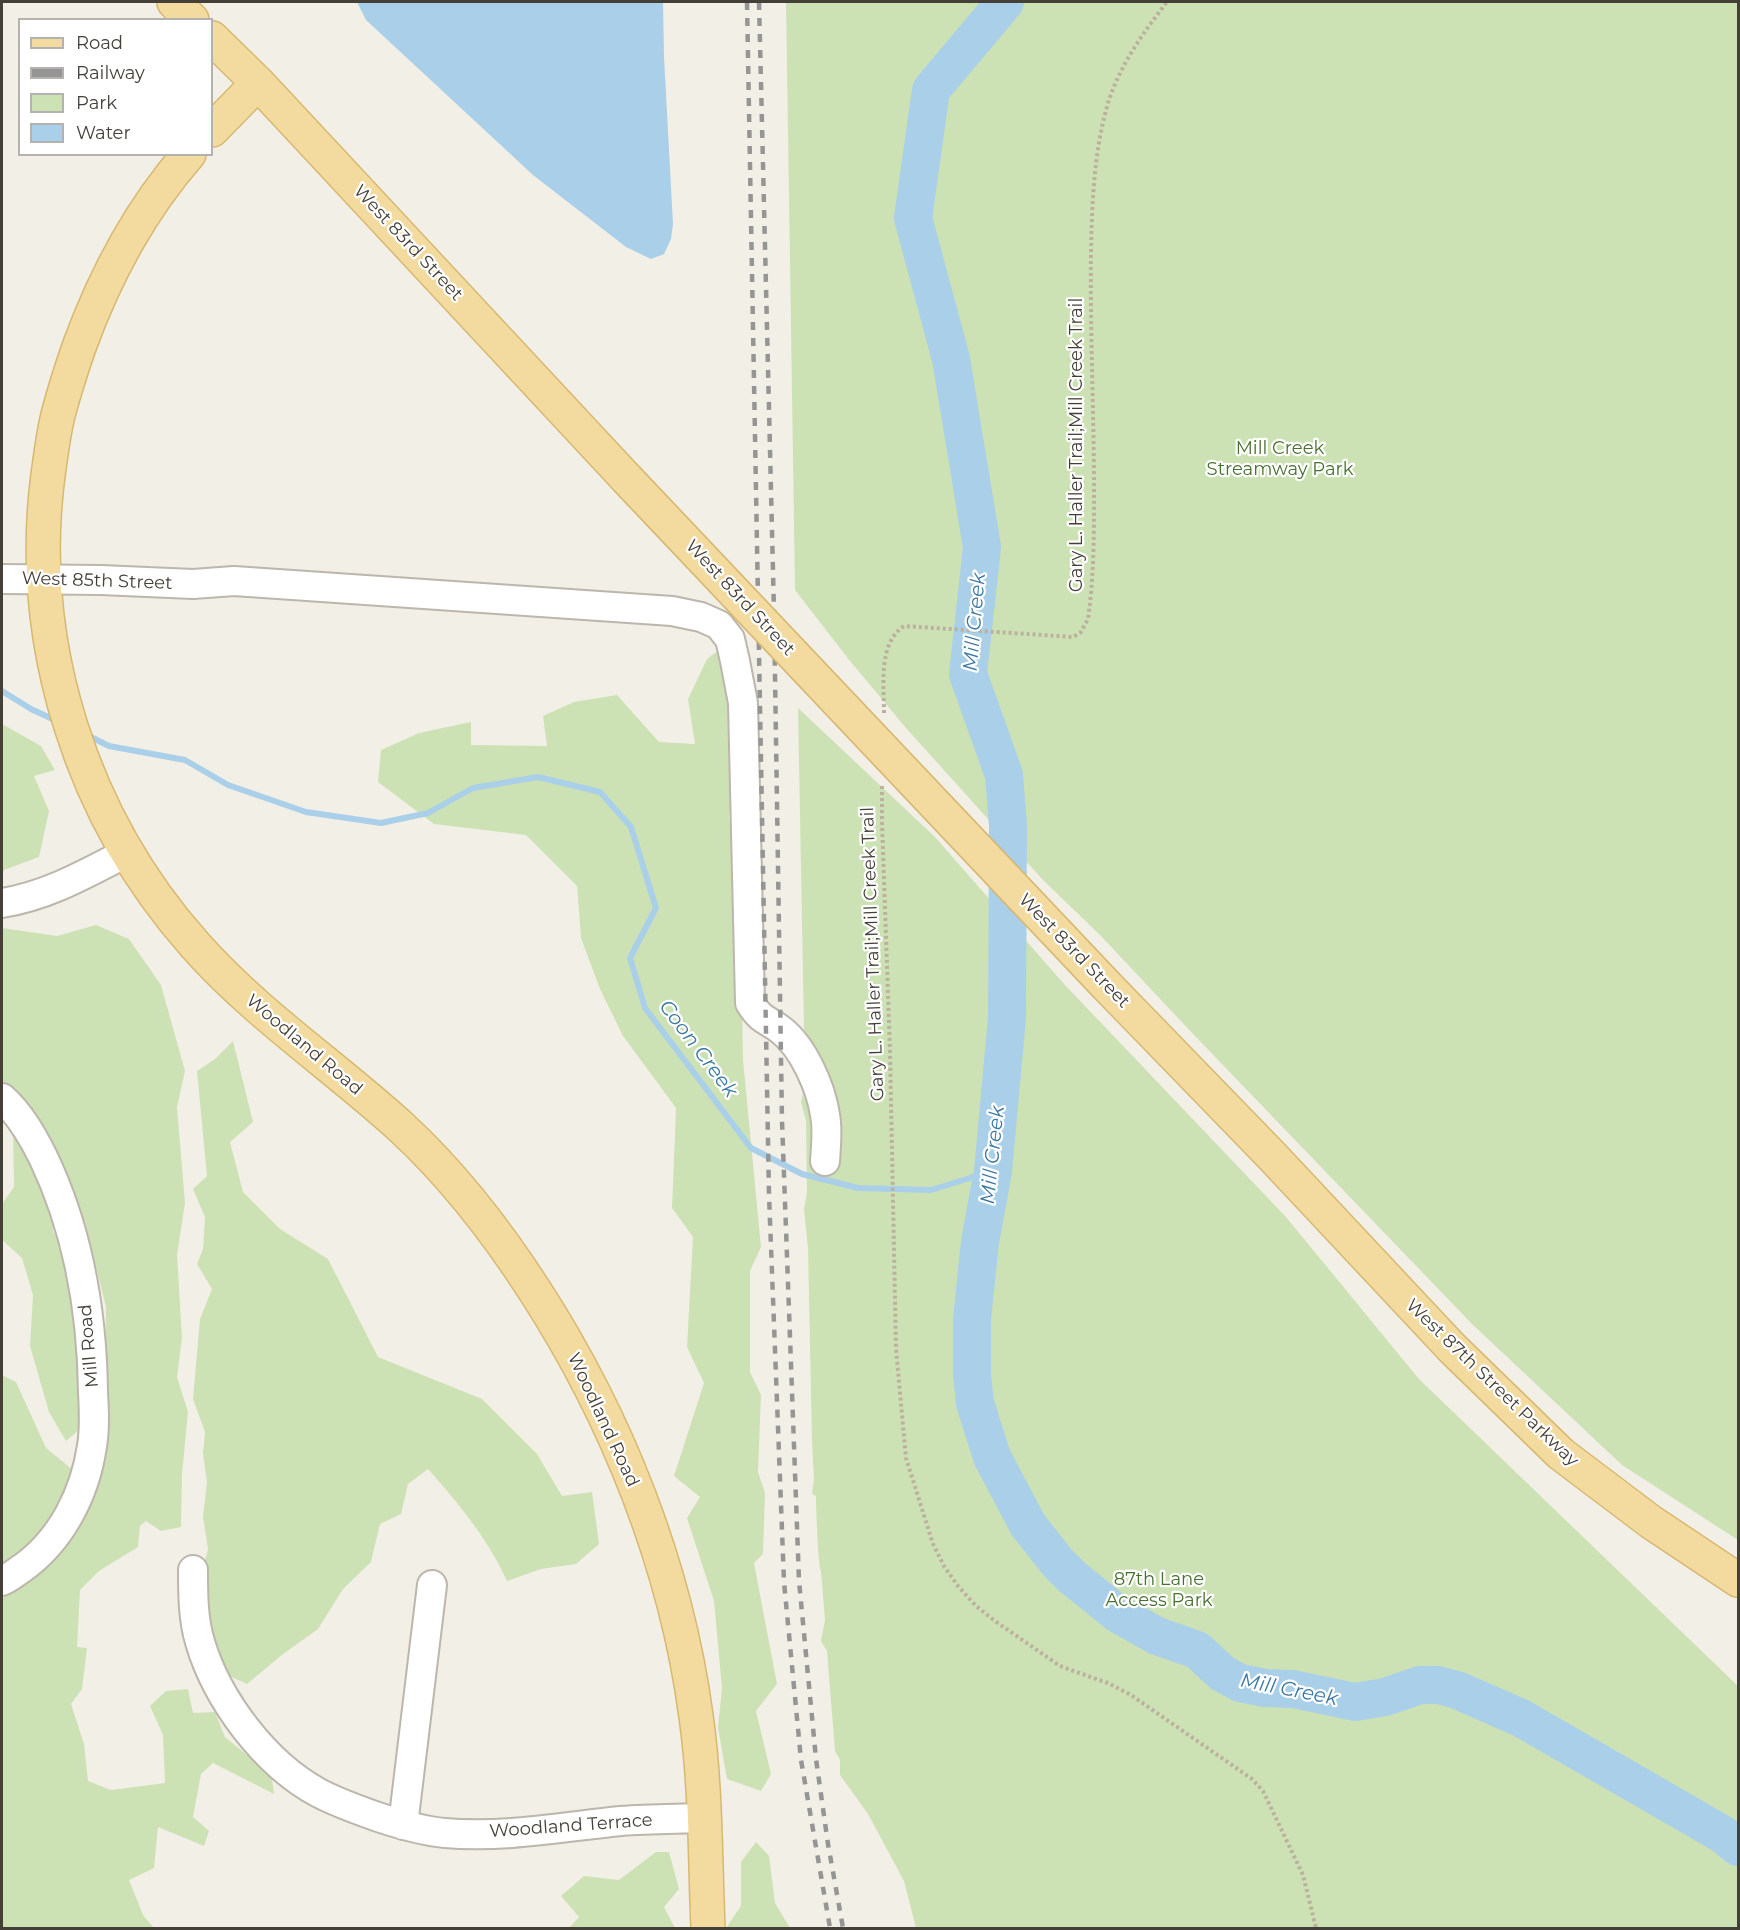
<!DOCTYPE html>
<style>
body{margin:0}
#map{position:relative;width:1740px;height:1930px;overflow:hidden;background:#f2efe7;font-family:Montserrat,sans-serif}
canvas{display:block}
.frame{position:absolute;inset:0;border:3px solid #443f37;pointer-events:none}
.legend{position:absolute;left:18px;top:18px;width:195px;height:138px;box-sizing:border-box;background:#fff;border:2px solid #b4b2af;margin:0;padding:8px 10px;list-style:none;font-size:18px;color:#443f37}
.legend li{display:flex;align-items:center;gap:12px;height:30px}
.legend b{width:30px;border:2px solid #b4b2af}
</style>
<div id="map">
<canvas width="1740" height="1930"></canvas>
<div class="frame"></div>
<ul class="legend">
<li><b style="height:8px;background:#f3db9f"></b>Road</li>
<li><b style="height:8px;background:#959595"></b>Railway</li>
<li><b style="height:16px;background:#cde2b4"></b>Park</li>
<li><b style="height:16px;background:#aacfe8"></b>Water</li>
</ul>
</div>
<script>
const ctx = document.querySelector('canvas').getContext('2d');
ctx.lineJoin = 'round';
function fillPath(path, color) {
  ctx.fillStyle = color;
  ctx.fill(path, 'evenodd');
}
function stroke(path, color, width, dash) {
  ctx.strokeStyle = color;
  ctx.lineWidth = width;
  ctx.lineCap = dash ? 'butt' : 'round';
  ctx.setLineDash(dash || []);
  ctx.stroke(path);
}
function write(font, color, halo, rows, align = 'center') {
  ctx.font = font + ' Montserrat,sans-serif';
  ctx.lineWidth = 4.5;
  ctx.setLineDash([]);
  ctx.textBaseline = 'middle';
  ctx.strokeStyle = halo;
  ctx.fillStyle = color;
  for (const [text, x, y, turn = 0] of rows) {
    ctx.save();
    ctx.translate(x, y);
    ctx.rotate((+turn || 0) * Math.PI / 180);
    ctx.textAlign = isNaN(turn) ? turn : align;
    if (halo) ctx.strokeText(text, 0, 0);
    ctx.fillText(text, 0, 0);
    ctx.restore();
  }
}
fillPath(new Path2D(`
 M 786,2 L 1738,2 L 1738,1540 L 1622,1465 L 1472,1324 L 1194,1035 L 1100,935 L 1042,879 L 906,728 L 850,661 L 795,590 Z
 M 732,640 L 738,750 L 729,816 L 741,928 L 743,1060 L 761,1247 L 750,1271 L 750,1372 L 761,1395 L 758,1472 L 765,1493 L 763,1554 L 754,1563 L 777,1684 L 756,1711 L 771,1774 L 761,1791 L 727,1779 L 718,1728 L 722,1688 L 714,1601 L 687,1518 L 700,1497 L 674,1476 L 704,1383 L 687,1347 L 693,1237 L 672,1208 L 676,1108 L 623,1036 L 600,989 L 581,938 L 577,886 L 526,835 L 434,824 L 378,782 L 381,750 L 419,733 L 471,722 L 471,745 L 547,746 L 543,716 L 574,702 L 617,695 L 659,742 L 695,744 L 688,699 L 707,659 Z
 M 798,708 L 934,836 L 1065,985 L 1286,1217 L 1419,1379 L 1738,1686 L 1738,1928 L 916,1928 L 904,1881 L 868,1814 L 840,1775 L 840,1760 L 835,1751 L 827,1651 L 821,1641 L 825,1620 L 821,1571 C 818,1566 816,1507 816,1496 L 812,1494 L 814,1479 L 812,1442 L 808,1248 L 804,1209 L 807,1192 L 806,1121 L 801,1102 L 805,1085 Z
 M 2,724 L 41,746 L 55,770 L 34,776 L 49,811 L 39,857 L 4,870 L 2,875 Z
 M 96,925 L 129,939 L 161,985 L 185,1071 L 177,1107 L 185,1203 L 177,1255 L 182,1338 L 177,1377 L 188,1412 L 182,1474 L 181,1527 L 161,1531 L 146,1521 L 140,1526 L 138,1547 L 99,1571 L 80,1590 L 77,1647 L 87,1648 L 82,1689 L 71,1704 L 84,1744 L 88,1781 L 111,1790 L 165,1783 L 163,1735 L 150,1706 L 166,1691 L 188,1689 L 193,1713 L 215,1712 L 225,1737 L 263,1768 L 272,1779 L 274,1794 L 213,1763 L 201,1774 L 193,1817 L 209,1831 L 204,1846 L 158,1827 L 154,1868 L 129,1880 L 143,1915 L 154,1928 L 2,1928 L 2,1599 L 60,1550 L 95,1495 L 105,1419 L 106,1307 L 86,1226 L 44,1127 L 11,1087 L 2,1081 L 2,928 L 57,936 Z
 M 233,1041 L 253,1122 L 230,1142 L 243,1192 L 280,1229 L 328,1259 L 378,1357 L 482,1399 L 537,1454 L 562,1496 L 592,1492 L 599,1544 L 576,1564 L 541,1569 L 507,1581 C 488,1539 459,1504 428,1469 L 408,1484 L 401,1514 L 380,1524 L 371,1562 L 343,1589 L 318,1629 L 283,1654 L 247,1684 L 225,1674 L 207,1634 L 200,1581 L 208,1549 L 203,1517 L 207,1482 L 203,1454 L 205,1432 L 193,1399 L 200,1319 L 212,1289 L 197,1264 L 203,1249 L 205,1217 L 193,1189 L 207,1176 L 197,1071 L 215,1059 Z
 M 13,1132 L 33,1164 L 53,1207 L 53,1231 L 71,1267 L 81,1310 L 77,1352 L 86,1424 L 66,1441 L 49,1412 L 30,1346 L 33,1295 L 22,1258 L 2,1240 L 2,1204 L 14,1187 Z
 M 2,1375 L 16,1382 L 46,1448 L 78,1474 L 55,1524 L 2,1573 Z
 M 756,1842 L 769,1856 L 775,1903 L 790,1928 L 726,1928 L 741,1906 L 741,1862 Z
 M 656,1852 L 669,1852 L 679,1889 L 664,1907 L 675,1928 L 569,1928 L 579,1917 L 561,1896 L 584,1876 L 619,1880 Z`), '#cde2b4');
fillPath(new Path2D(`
 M 357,2 L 663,2 L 664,57 L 673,224 L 671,239 L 664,254 L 651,259 L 626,247 L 533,175 L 366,20 Z`), '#aacfe8');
stroke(new Path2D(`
 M 2,691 L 31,709 L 59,722
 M 87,735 L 109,746 L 185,760 L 228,785 L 306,812 L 381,823 L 428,813 L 473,788 L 538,777 L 600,792 L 631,827 L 656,908 L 630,958 L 645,1008 L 751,1148 L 802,1174 L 858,1188 L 931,1190 L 993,1171`), '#aacfe8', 6);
stroke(new Path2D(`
 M 1005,2 L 931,90 L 913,218 L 951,359 L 982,547 L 968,674 L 1004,775 L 1008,826 L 1007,1018 L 993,1171 L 980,1242 L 972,1319 L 972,1375 L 975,1403 L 992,1457 L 1028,1525 L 1058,1563 L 1072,1577 L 1118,1614 L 1157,1636 L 1197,1650 L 1222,1673 L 1240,1683 L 1265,1688 L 1293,1689 L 1355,1702 L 1385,1697 L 1420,1685 L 1438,1685 L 1457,1690 L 1521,1718 L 1722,1834 L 1738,1847`), '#aacfe8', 38);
const minor = new Path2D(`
 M 2,579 L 101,580 L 193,584 L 234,581 L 672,611 L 701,617 L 719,625 L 730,639 L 735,661 L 743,703 L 750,1003 C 761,1021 767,1019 781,1030 C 803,1047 821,1087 825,1115 C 828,1129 826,1146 825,1161
 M 2,903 C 47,896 85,874 126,853
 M 2,1098 C 20,1114 32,1135 43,1157 C 78,1230 92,1312 93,1392 C 94,1410 95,1428 92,1446 C 85,1494 61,1541 21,1569 C 15,1573 9,1578 2,1581
 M 193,1570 C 193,1594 193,1619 200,1642 C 217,1700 265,1764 319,1793 C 338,1803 358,1810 378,1817 C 399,1824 422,1831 445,1833 C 504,1838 562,1827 621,1821 C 649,1819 676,1819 703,1818
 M 403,1825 L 432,1585`);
const major = new Path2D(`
 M 174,2 L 192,20
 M 212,38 L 258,83 L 627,479
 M 212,130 L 258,83
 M 189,154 C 140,210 104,278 79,347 C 71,370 64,392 58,415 C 53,435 51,455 48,475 C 26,645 82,818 195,945 C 256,1014 333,1065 401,1127 C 453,1175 497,1232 535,1291 C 617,1418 676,1566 696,1716 C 706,1786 705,1858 708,1928
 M 1107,986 L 1272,1156 L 1452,1348 L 1561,1454 L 1651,1522 L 1738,1580`);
stroke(minor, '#bcb6ab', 32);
stroke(major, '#d7b870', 36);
stroke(new Path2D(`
 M 884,713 C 884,685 878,643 904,626 L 1073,637 L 1081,632 L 1088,619 C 1094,578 1094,534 1094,492 C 1094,412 1090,332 1091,252 C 1092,202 1094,151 1108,103 C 1120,65 1143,33 1167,2
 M 882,786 L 882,822 L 890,1051 L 896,1349 L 906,1458 L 933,1544 L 944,1566 L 958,1586 L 976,1606 L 995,1621 L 1060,1666 L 1108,1683 L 1131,1695 L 1252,1779 L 1263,1791 L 1303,1875 L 1316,1928`), '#bcb19e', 4, [3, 3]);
stroke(minor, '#fff', 28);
stroke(major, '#f3db9f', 33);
stroke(new Path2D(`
 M 747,2 L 769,1195 L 784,1582 L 801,1760 L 830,1928
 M 759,2 L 774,612 L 782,1121 L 799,1581 L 816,1759 L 828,1844 L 843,1928`), '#959595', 4.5, [8, 8]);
const majorBridge = new Path2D(`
 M 627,479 L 1107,986`);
stroke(majorBridge, '#d7b870', 36, []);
stroke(majorBridge, '#f3db9f', 33);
write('18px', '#443f37', '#fff', [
 ["West 83rd Street",408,243,47],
 ["Gary L. Haller Trail;Mill Creek Trail",1077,445,-90],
 ["West 85th Street",97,581,2],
 ["West 83rd Street",740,598,47],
 ["West 83rd Street",1074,951,46],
 ["Gary L. Haller Trail;Mill Creek Trail",873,954,-92],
 ["Woodland Road",304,1045,40],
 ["Mill Road",89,1346,-95],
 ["West 87th Street Parkway",1492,1383,44],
 ["Woodland Road",603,1420,65],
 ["Woodland Terrace",571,1826,-4]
]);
write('18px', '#487030', '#fff', [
 ["Mill Creek",1280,449],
 ["Streamway Park",1280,470],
 ["87th Lane",1159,1580],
 ["Access Park",1159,1601]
]);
write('italic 20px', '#3c78a4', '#fff', [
 ["Mill Creek",975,622,-85],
 ["Coon Creek",698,1049,53],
 ["Mill Creek",993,1155,-84],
 ["Mill Creek",1289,1690,11]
]);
</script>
